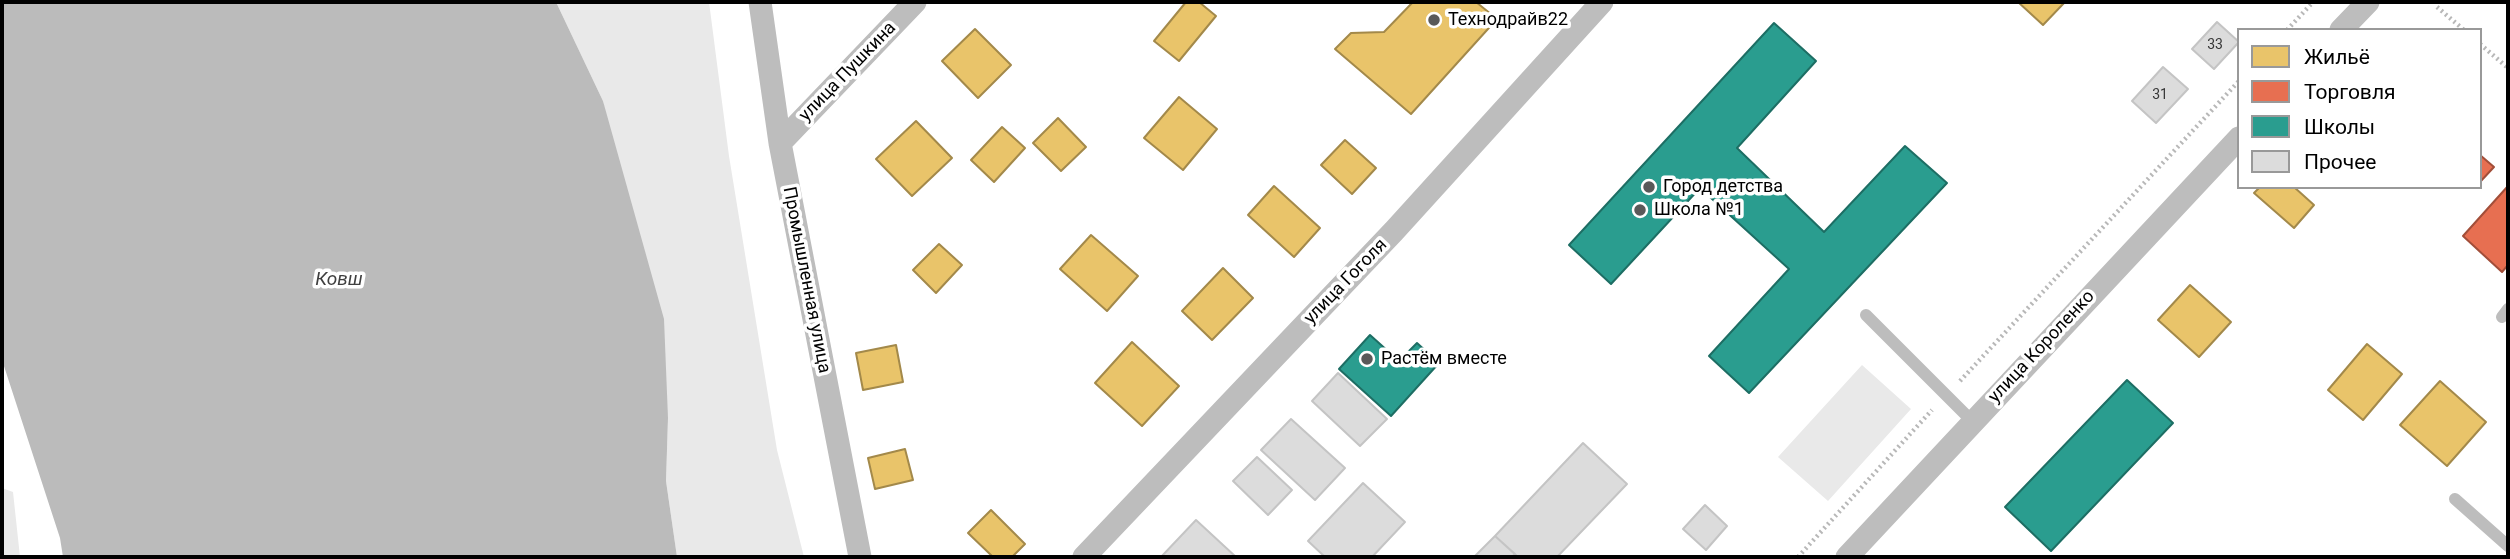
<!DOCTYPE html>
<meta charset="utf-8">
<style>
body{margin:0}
#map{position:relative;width:2510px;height:559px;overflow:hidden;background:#fff;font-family:Roboto,sans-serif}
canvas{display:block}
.frame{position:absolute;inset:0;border:4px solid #000;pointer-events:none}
.legend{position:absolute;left:2237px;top:28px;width:245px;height:161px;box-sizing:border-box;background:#fff;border:2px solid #999;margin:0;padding:9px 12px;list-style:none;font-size:21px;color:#000}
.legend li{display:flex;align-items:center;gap:14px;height:35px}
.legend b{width:35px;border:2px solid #999}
</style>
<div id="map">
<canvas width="2510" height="559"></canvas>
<div class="frame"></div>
<ul class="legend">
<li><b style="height:19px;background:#e9c46a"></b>Жильё</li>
<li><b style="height:19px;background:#e76f51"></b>Торговля</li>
<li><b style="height:19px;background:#2a9d8f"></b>Школы</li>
<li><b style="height:19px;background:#dcdcdc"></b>Прочее</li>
</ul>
</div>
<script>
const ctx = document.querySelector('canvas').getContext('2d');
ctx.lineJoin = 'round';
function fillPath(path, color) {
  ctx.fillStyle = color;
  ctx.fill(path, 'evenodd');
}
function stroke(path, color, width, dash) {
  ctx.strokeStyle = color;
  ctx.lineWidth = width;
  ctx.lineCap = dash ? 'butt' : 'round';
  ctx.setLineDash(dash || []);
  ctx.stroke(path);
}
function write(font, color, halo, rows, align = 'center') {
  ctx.font = font + ' Roboto,sans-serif';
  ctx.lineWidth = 7;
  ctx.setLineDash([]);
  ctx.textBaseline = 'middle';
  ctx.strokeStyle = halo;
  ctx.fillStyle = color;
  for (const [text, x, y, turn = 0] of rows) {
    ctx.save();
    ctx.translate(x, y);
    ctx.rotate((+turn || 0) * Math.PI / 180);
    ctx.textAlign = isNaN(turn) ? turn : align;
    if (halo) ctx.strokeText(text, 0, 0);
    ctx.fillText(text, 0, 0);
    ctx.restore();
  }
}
fillPath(new Path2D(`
 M 556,2 L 709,2 L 729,156 L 777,450 L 804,557 L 677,557 L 666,481 L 668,418 L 603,101 Z
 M 1862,365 L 1911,409 L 1828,501 L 1778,457 Z
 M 2,488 L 13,492 L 20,557 L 2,557 Z`), '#e9e9e9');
fillPath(new Path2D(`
 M 2,2 L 556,2 L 603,101 L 664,319 L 668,418 L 666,481 L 677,557 L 63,557 L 60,538 L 2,360 Z`), '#bbb');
const homes = new Path2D(`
 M 1186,2 L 1199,2 L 1216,16 L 1179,61 L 1154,41 Z
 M 1413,2 L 1476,2 L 1497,19 L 1411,114 L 1335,49 L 1351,33 L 1384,32 Z
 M 2018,2 L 2065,2 L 2043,25 Z
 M 975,29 L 1011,65 L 978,98 L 942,61 Z
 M 1179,97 L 1217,129 L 1183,170 L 1144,138 Z
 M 1058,118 L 1086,147 L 1061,171 L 1033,143 Z
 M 916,121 L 952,158 L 912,196 L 876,159 Z
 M 1002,127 L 1025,148 L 994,182 L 971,160 Z
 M 1345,140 L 1376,168 L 1352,194 L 1321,165 Z
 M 1274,186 L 1320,228 L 1294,257 L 1248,215 Z
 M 2260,187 L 2294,187 L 2314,205 L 2294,228 L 2254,193 Z
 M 1091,235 L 1138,276 L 1107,311 L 1060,269 Z
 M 939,244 L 962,265 L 936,293 L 913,270 Z
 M 1223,268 L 1253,298 L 1212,340 L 1182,311 Z
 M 2190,285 L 2231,322 L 2199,357 L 2158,320 Z
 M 1132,342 L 1179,386 L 1142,426 L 1095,383 Z
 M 2367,344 L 2402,374 L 2363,420 L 2328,390 Z
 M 896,345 L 903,382 L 863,390 L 856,353 Z
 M 2440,381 L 2486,422 L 2447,466 L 2400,425 Z
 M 905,449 L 913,480 L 875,489 L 868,458 Z
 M 991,510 L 1025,544 L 1012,557 L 993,557 L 968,533 Z`);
fillPath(homes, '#e9c46a');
stroke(homes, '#a3894a', 2);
const shops = new Path2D(`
 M 2480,155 L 2494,167 L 2480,182 Z
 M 2508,186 L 2508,265 L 2502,272 L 2463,236 Z`);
fillPath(shops, '#e76f51');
stroke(shops, '#a24e39', 2);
const schools = new Path2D(`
 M 1774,23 L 1816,61 L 1737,148 L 1824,232 L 1905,146 L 1947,183 L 1749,393 L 1709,356 L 1789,269 L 1700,188 L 1611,284 L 1569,245 Z
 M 1370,335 L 1399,361 L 1417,343 L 1439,363 L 1391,416 L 1339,369 Z
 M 2127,380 L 2173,423 L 2051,551 L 2005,507 Z`);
fillPath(schools, '#2a9d8f');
stroke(schools, '#1d6e64', 2);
const building = new Path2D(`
 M 2217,22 L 2239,42 L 2214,69 L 2192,49 Z
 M 2163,67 L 2188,89 L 2156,123 L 2132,101 Z
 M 1338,373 L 1387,419 L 1360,446 L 1312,401 Z
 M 1291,419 L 1345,468 L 1315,500 L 1261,450 Z
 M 1583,443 L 1627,484 L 1557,557 L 1518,557 L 1495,536 Z
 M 1257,457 L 1292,490 L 1268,515 L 1233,481 Z
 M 1363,483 L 1405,522 L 1372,557 L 1325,557 L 1308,541 Z
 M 1705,505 L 1727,526 L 1706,550 L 1683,529 Z
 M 1196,520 L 1236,557 L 1161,557 Z
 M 1495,536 L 1515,554 L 1512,557 L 1474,557 Z`);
fillPath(building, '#dcdcdc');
stroke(building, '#c4c4c4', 2);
stroke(new Path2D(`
 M 2437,7 L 2464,30
 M 2287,30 L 2313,2
 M 2480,44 L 2508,68
 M 1960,381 L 2239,81
 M 1798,557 L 1932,410`), '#b8b8b8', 4.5, [2, 3.5]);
stroke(new Path2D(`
 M 1866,315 L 1973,422
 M 2502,317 L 2508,309
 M 2455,499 L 2508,546`), '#bdbdbd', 12);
stroke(new Path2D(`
 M 760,2 L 780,143 L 860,557
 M 2341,30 L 2368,2
 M 780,143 L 915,2
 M 1084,557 L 1394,231 L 1602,2
 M 1847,557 L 2239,138`), '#bdbdbd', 23);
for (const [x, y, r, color] of [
 [1434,20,7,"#595959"],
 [1649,187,7,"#595959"],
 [1640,210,7,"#595959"],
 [1367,359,7,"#595959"]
]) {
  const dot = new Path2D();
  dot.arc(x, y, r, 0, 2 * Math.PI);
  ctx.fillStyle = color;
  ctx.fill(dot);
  stroke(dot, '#fff', 2.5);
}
write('14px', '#373737', null, [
 ["33",2215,45],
 ["31",2160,95]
]);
write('18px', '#000', '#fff', [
 ["Технодрайв22",1448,20],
 ["Город детства",1663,187],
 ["Школа №1",1654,210],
 ["Растём вместе",1381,359]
], 'left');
write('18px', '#000', '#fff', [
 ["улица Пушкина",848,72,-46],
 ["Промышленная улица",806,280,79],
 ["улица Гоголя",1346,282,-46],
 ["улица Короленко",2042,347,-47]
]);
write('italic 19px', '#3f3f3f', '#fff', [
 ["Ковш",339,280]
]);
</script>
